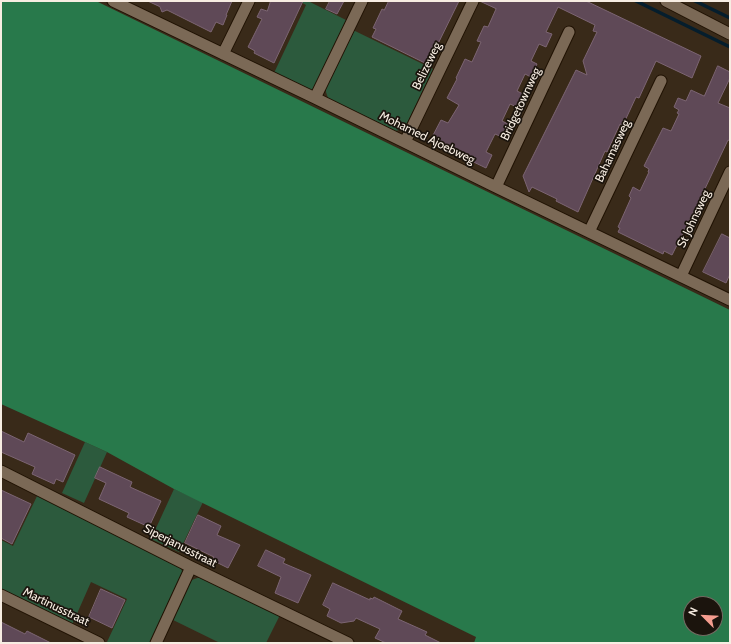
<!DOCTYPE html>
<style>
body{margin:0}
#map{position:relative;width:731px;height:644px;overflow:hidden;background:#392a19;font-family:Cabin,sans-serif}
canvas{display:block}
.frame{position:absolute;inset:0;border:2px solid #f7ede2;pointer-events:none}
.north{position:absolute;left:683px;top:596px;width:40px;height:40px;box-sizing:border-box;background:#1b140d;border:1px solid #736b62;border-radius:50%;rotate:294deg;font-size:11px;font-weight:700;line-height:16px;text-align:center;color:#f7ede2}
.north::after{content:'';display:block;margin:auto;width:14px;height:18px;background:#f59d8f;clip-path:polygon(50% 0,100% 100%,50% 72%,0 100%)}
</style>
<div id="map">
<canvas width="731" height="644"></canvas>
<div class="frame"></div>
<div class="north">N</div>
</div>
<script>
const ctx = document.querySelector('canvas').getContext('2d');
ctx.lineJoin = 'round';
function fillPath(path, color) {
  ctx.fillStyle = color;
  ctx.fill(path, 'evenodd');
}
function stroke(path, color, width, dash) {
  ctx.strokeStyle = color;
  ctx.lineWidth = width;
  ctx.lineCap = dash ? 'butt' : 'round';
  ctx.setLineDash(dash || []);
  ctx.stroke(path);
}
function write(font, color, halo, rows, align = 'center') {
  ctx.font = font + ' Cabin,sans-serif';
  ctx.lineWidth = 3.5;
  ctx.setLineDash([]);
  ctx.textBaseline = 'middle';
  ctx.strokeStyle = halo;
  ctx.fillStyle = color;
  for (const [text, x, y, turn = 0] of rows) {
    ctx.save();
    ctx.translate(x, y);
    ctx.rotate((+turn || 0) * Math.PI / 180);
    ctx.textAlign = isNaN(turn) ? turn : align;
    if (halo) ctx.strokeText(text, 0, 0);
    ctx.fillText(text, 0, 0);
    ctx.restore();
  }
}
fillPath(new Path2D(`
 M 299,1 L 308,1 L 348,21 L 314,91 L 310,91 L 274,73 L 306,5 Z
 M 353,30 L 433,69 L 408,121 C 405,127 402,130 395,131 L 328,98 L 326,92 L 326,86 Z
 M 85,442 L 107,452 L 84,503 L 62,493 Z
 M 174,489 L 203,502 L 179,552 L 151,539 Z
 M 38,494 L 180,567 L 183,573 L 152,643 L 107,642 L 127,599 L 91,582 L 72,625 L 1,592 L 1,540 L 13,546 Z
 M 200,577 L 280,615 L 266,643 L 220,643 L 171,619 L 189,581 Z`), '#2c5a3d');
fillPath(new Path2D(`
 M 1,1 L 96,1 L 730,310 L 730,643 L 474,643 L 476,637 L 174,489 L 107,452 L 1,404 ZM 691,604 L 715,604 L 715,628 L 691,628 Z`), '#28794b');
stroke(new Path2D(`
 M 636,1 L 730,47
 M 695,1 L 730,18`), '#051e2d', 3.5);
const building = new Path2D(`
 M 148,1 L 232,1 L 226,15 L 227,15 L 223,25 L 216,22 L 211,32 L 167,10 L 162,12 L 160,7 Z
 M 271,1 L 303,1 L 274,63 L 254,53 L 255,51 L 248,47 L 262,19 L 257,17 L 261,9 L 267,11 Z
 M 330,1 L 344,1 L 337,14 L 326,9 Z
 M 389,1 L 459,1 L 432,56 L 433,57 L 429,65 L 372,37 L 376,29 L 373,28 L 382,9 L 384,10 Z
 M 480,1 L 586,1 L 701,56 L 692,78 L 656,61 L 639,98 L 636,97 L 623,125 L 620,124 L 607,152 L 605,151 L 578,212 L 556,201 L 557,199 L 532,187 L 529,192 L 523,176 L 576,70 L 587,75 L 583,61 L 597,32 L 593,31 L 595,25 L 558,7 L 546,32 L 552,34 L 546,47 L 539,44 L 531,61 L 537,64 L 531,77 L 525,74 L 517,91 L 523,94 L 517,107 L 510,104 L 502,121 L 508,124 L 502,137 L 495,134 L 486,152 L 492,155 L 486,168 L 430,141 L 441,120 L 448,123 L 459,105 L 447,98 L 457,79 L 456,78 L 465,59 L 472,62 L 481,42 L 477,41 L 484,26 L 488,27 L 496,9 Z
 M 718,66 L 730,72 L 730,78 L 718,103 L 730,108 L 730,141 L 728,140 L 702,195 L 672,255 L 664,251 L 663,254 L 618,232 L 620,228 L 618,227 L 631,198 L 629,196 L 633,187 L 640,191 L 649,172 L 648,172 L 649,169 L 644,166 L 663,128 L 671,131 L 679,114 L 677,113 L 679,110 L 674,107 L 678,98 L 686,101 L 691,90 L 704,96 Z
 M 722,234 L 730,238 L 730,274 L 726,283 L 703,272 Z
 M 1,431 L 24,442 L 28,433 L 75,455 L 63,482 L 56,479 L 54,484 L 32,474 L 35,467 L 1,452 Z
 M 100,467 L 132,482 L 130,487 L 161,501 L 149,527 L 127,517 L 129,513 L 99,499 L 106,483 L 95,478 Z
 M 1,490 L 31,504 L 12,544 L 1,538 Z
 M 198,515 L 221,526 L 217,535 L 240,545 L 228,568 L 212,560 L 214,557 L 185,543 Z
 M 266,550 L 285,559 L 283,563 L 311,575 L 298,603 L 275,593 L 281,577 L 258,566 Z
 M 333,583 L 370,600 L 370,598 L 373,599 L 374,597 L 402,611 L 398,619 L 427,632 L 425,635 L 441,643 L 386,643 L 375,638 L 380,629 L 356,618 L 354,621 L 341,623 L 327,616 L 330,609 L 323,605 Z
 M 101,589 L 125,600 L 112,628 L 89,617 Z
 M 1,622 L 25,634 L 27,631 L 51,643 L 1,643 Z`);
fillPath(building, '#5f4957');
stroke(building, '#7c6573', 1);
const minor = new Path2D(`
 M 113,1 L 315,98 L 496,187 L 730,300
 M 666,1 L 730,34
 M 223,54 L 249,1
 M 315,98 L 362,1
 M 405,142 L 473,1
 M 496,187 L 569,32
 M 589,232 L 661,81
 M 681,276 L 730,172
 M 1,471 L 191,567 L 348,643
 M 1,595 L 99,643
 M 156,643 L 191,567`);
stroke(minor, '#201203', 13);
stroke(minor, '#7b6956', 11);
write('12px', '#f7ede2', '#1b140d', [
 ["Belizeweg",427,66,-64],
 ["Bridgetownweg",521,104,-65],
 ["Mohamed Ajoebweg",427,138,26],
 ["Bahamasweg",613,151,-65],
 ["St Johnsweg",694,219,-65],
 ["Siperjanusstraat",180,546,27],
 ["Martinusstraat",56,607,26]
]);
</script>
